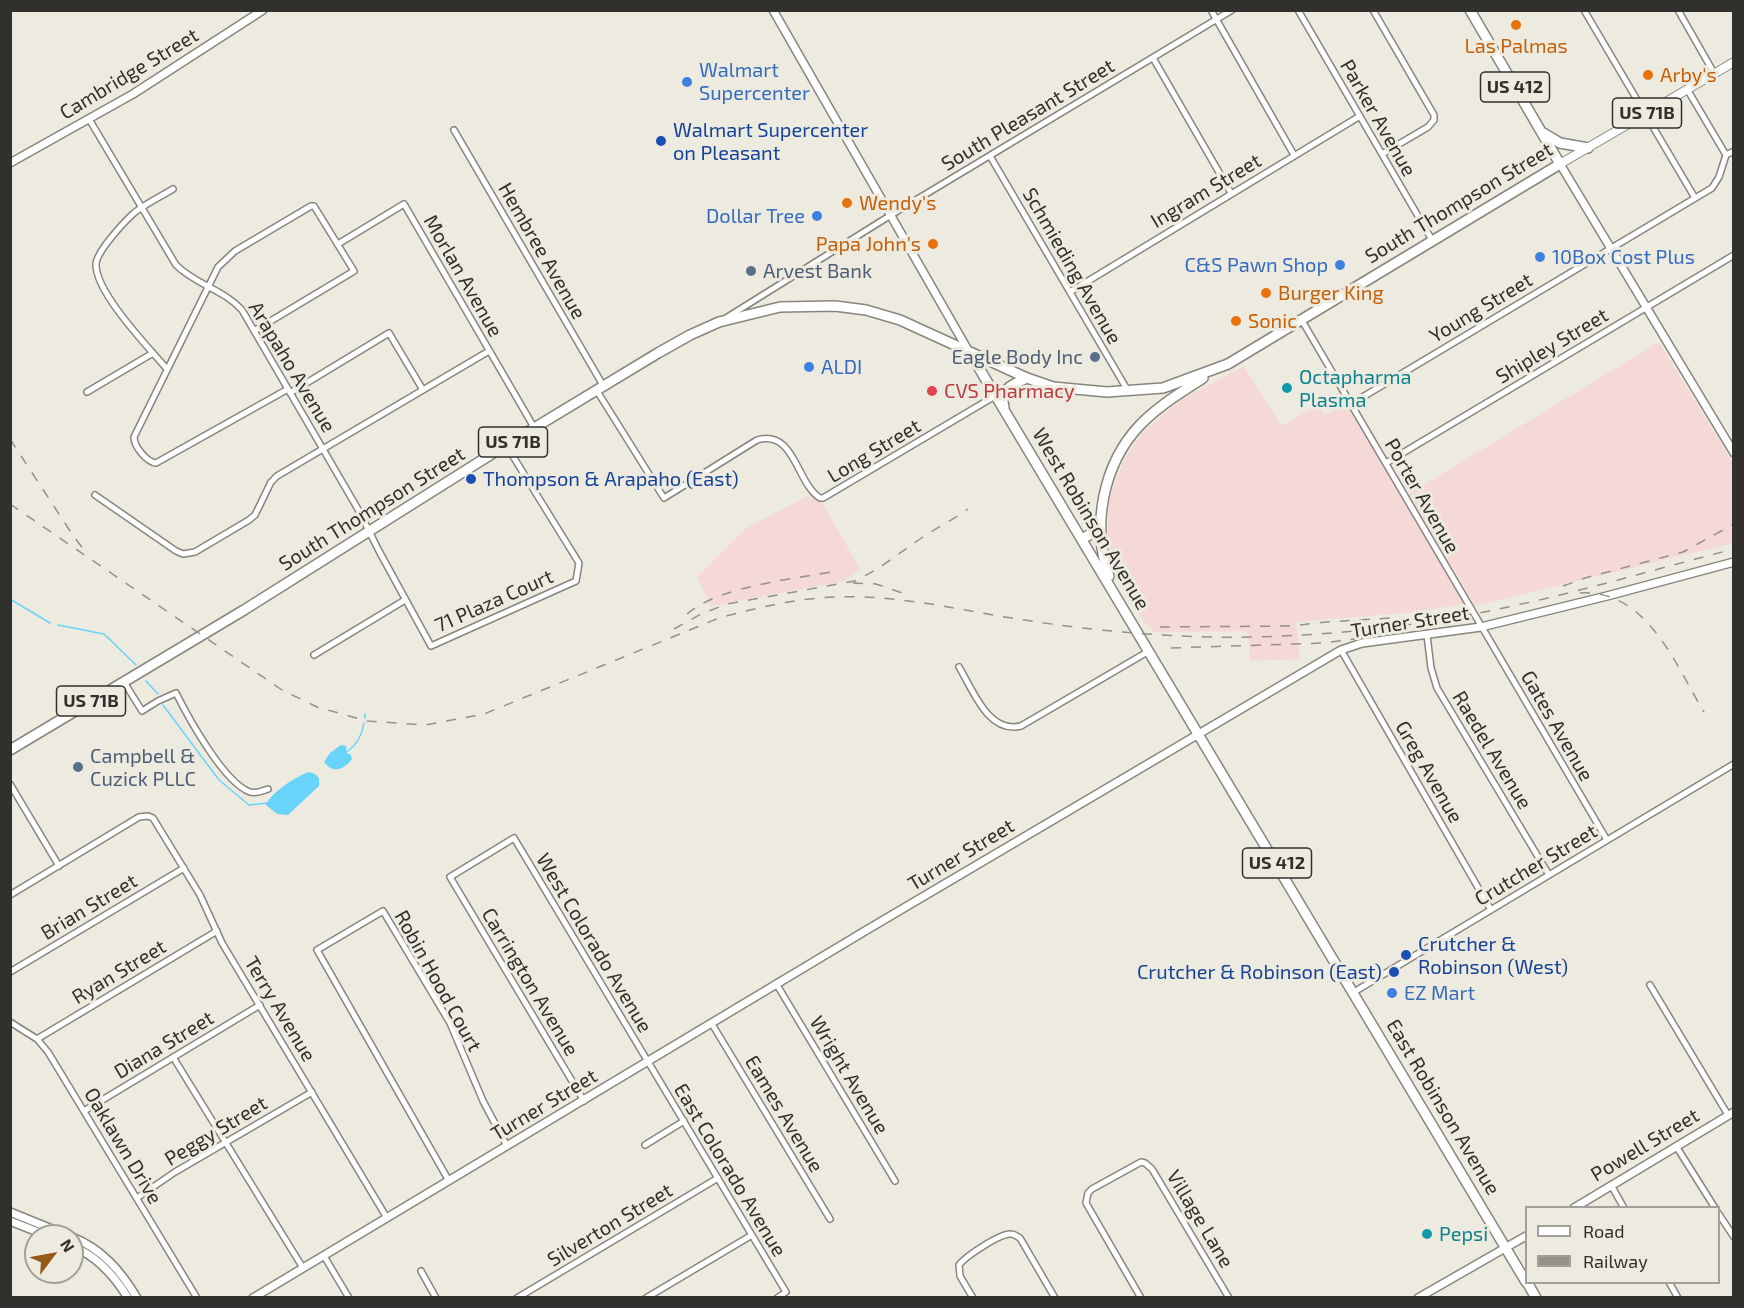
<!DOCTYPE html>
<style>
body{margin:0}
#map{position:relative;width:1744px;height:1308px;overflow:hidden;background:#edeae0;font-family:"Exo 2",sans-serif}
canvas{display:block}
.frame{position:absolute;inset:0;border:12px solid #31302c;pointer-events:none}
.legend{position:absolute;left:1525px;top:1206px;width:195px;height:78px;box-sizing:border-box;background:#edeae0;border:2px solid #a2a098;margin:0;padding:8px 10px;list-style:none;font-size:18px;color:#31302c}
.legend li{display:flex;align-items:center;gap:12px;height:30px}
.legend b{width:30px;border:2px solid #a2a098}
.north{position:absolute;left:24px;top:1224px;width:60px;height:60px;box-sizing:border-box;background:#edeae0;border:2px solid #a2a098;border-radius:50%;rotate:58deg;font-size:16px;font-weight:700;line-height:24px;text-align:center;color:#31302c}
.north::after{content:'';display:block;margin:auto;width:21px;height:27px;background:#955919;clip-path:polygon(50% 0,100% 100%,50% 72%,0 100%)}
</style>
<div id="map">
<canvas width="1744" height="1308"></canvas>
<div class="frame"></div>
<ul class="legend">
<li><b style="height:8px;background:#fff"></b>Road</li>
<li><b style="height:8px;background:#93918a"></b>Railway</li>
</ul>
<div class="north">N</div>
</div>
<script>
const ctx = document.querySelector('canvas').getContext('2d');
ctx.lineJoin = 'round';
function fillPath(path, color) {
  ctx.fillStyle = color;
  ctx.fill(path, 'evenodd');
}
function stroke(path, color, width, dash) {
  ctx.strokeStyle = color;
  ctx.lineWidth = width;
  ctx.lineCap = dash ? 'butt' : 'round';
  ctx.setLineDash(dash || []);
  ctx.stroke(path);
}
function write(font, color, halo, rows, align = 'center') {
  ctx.font = font + ' "Exo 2",sans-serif';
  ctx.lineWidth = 6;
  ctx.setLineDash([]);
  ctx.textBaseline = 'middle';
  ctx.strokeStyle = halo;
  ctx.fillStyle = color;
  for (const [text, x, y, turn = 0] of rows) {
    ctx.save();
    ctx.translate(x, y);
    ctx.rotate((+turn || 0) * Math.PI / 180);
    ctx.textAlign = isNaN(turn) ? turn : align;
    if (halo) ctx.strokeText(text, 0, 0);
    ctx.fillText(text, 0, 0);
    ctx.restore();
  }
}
fillPath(new Path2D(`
 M 1659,342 L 1733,463 L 1733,543 L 1475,606 L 1409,494 Z
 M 1244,366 L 1281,426 L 1318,405 L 1325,415 L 1346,403 L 1465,604 L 1406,613 L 1296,622 L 1300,659 L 1250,661 L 1248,631 L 1155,632 L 1146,624 L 1123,588 L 1107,545 L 1109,499 L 1124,460 L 1143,432 L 1182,399 Z
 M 808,496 L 823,504 L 860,569 L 844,581 L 711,606 L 697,577 L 746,528 Z`), '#f4d9d6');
fillPath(new Path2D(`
 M 341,745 L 346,746 L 347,753 L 351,755 L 352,759 C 344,770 333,774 324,762 L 330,753 Z
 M 309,772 L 315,774 L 319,778 L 319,786 L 288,815 L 277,814 L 266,805 C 269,794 298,775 309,772 Z`), '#69d4f9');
stroke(new Path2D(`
 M 10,599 L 50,623
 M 58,625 L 104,634 L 136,665
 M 146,681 L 158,694
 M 163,705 L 219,780 L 249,805 L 268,803
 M 365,718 L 365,714
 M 348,751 C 358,744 362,735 364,723`), '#69d4f9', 1.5);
const street = new Path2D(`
 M 1211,10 L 1294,155
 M 1298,10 L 1432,240
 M 1373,10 L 1434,115 L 1434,120 L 1428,127 L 1382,154
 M 1584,10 L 1695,198
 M 1678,10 L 1714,73
 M 1153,58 L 1231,193
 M 1687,89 L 1726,155
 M 89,119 L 176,265 C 196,285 223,289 242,310 L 359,511 L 379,551 L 431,646 L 576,581 L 579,563 L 506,445
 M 454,130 L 604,387
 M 990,156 L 1128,391
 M 338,244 L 404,204 L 535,429
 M 1070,292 L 1360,116
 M 726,318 L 891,215 L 1232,10
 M 1301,319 L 1607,840
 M 254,331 L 354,271 L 314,206 L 311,206 L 235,251 L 218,267 L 134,437 C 134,447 147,462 156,463 L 288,389
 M 167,369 C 148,347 95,292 96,264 C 97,251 124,222 134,213 C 145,204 160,197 173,189
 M 597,391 L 664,498 L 757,440 C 795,429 796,483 820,498 L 823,498 L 995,396
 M 87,392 L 153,353
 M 290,393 L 389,333 L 423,390
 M 1351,404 L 1712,188 L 1719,177 L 1726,155 L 1734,151
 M 1386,463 L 1734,255
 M 95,495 L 176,551 L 183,554 L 195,552 L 249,520 L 255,515 L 271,482 L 277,476 L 489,351
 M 1427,635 L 1431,668 L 1437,688 L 1549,875
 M 1341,650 L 1491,910
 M 314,655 L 405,600
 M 959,667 C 973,690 988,734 1021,726 L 1149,651
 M 124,682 L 142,711 L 158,701 L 176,693 C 188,717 224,783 250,792 C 256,794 262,791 268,789
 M 10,784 L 59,866
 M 10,895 L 139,817 L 148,816 L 153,818 L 200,895 L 222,943 L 387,1218
 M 10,972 L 184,868
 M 777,985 L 895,1181
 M 1650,985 L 1728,1115
 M 1354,992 L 1734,764
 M 10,1022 L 37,1039 L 48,1052 L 197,1298
 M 712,1024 L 830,1219
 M 37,1039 L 217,931
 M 173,1057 L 303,1268
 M 584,1101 L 450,877 L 514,838 L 786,1292 L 777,1298
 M 84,1111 L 260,1005
 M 645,1145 L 684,1121
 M 1676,1146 L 1715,1208
 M 449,1181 L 317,950 L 383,911 L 450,1023 L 483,1101 L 507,1146
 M 1611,1185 L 1624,1208
 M 137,1198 L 175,1172 L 312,1092
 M 1718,1213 L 1734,1237
 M 324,1256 L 349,1298
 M 421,1271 L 436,1298
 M 1669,1282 L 1678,1298
 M 517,1298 L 718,1178
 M 646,1298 L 752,1235
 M 973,1298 L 960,1276 L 959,1265 C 965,1257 1000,1233 1011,1234 C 1015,1234 1016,1236 1020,1238 L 1055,1298
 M 1141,1298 L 1086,1203 L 1088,1193 L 1092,1189 L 1141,1162 L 1145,1163 L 1152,1169 L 1229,1298`);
const secondary = new Path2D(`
 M 773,10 L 969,352
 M 10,163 L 133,94 L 263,10
 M 1560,164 L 1734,453
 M 1574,1208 L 1734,1112
 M 10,1212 L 69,1236
 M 10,1221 L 48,1236
 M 72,1237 C 102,1249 121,1271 137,1298
 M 72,1246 C 97,1256 114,1275 128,1298
 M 253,1298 L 870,928 L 1341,650 L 1362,643 L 1481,627 L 1607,596 L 1734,562
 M 1418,1298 L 1526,1236`);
const primary = new Path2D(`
 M 1560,164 L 1734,62`);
const highway = new Path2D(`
 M 1543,133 L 1560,143 L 1588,148
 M 970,353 L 1526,1282
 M 1004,407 C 999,389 1013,384 1027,378
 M 1082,539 L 1101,528
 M 1109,576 C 1091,526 1103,464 1140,425 C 1158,406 1182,392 1203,378
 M 10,750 L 244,610 L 506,445 L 658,353 L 690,335 L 719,322 L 780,307 L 835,306 L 866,310 L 900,320 L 1027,378 L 1053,387 L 1107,392 L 1163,388 L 1228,364 L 1560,164 L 1470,10
 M 1527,1282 L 1536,1298`);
stroke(street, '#88867c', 8);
stroke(secondary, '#88867c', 10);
stroke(primary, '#88867c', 10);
stroke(highway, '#88867c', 12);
stroke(street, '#fff', 5);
stroke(secondary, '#fff', 7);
stroke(primary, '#fff', 8);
stroke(highway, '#fff', 9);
stroke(new Path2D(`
 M 10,439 L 74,537 L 85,551
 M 10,504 L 282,690 L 317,707 L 367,721 L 425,725 L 484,714 L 719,618 C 749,610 780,602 810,599 C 876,591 941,606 1005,617 C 1072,628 1138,635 1206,637 C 1304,639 1412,628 1508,607 C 1584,591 1659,568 1734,549
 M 853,583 L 876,584 L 911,596
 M 1563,586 L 1585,578 L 1683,552 L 1734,524
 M 1580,593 C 1647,589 1675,664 1704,712
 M 687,614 C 719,586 794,579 837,571
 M 1160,627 L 1290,626 L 1326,622 L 1391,618
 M 674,629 L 701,614 L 727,604 L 855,581 C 882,568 899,553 923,537 C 938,527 954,519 968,509
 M 1171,648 L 1324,643 L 1376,636`), '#93918a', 1.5, [10, 10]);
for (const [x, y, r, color] of [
 [1516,25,6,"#e8710a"],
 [1648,75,6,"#e8710a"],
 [687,82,6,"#3f7fe0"],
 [661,141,6,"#1a4fb4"],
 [847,203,6,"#e8710a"],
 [817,216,6,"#3f7fe0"],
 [933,244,6,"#e8710a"],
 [1540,257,6,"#3f7fe0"],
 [1340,265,6,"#3f7fe0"],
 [751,271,6,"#5c6f8a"],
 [1266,293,6,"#e8710a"],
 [1236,321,6,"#e8710a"],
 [1095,357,6,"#5c6f8a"],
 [809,367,6,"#3f7fe0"],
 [1287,388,6,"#0f9aa8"],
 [932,391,6,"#e0444e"],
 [471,479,6,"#1a4fb4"],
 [78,767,6,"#5c6f8a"],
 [1406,955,6,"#1a4fb4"],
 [1394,972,6,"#1a4fb4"],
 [1392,993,6,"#3f7fe0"],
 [1427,1234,6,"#0f9aa8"]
]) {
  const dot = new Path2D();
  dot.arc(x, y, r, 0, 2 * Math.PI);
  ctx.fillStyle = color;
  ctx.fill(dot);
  stroke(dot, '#edeae0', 2);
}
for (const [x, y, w] of [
 [1515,87,69],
 [1647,113,69],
 [513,442,69],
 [91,701,69],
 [1277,863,69]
]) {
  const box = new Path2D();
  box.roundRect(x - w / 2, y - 15, w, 30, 4.5);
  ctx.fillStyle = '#edeae0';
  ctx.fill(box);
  stroke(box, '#31302c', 1.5);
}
write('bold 18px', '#31302c', null, [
 ["US 412",1515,87],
 ["US 71B",1647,113],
 ["US 71B",513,442],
 ["US 71B",91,701],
 ["US 412",1277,863]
]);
write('20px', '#c56008', '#edeae0', [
 ["Las Palmas",1516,46,"center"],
 ["Arby's",1660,75],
 ["Wendy's",859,203],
 ["Papa John's",921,244,"right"],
 ["Burger King",1278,293],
 ["Sonic",1248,321]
], 'left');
write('20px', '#366cbe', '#edeae0', [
 ["Walmart",699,70],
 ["Supercenter",699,93],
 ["Dollar Tree",805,216,"right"],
 ["10Box Cost Plus",1552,257],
 ["C&S Pawn Shop",1328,265,"right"],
 ["ALDI",821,367],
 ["EZ Mart",1404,993]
], 'left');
write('20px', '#31302c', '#edeae0', [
 ["Cambridge Street",129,74,-31],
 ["South Pleasant Street",1028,115,-31],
 ["Parker Avenue",1378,118,60],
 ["Ingram Street",1206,191,-31],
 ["South Thompson Street",1459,203,-31],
 ["Hembree Avenue",542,251,60],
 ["Schmieding Avenue",1072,266,60],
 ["Morlan Avenue",463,276,60],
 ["Young Street",1481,308,-31],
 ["Shipley Street",1552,346,-31],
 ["Arapaho Avenue",292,367,59],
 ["Long Street",874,451,-31],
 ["Porter Avenue",1422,496,60],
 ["South Thompson Street",372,509,-32],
 ["West Robinson Avenue",1091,519,59],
 ["71 Plaza Court",494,601,-24],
 ["Turner Street",1410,622,-9],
 ["Gates Avenue",1557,726,60],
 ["Raedel Avenue",1492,750,59],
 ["Greg Avenue",1429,772,60],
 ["Turner Street",961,855,-31],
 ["Crutcher Street",1536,865,-31],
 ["Brian Street",89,907,-31],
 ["West Colorado Avenue",594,943,59],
 ["Ryan Street",119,972,-31],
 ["Robin Hood Court",438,981,61],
 ["Carrington Avenue",530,982,59],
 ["Terry Avenue",280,1009,59],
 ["Diana Street",164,1045,-31],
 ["Wright Avenue",849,1075,59],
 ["Turner Street",544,1105,-31],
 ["East Robinson Avenue",1443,1107,59],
 ["Eames Avenue",784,1114,59],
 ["Peggy Street",216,1131,-31],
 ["Powell Street",1645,1145,-31],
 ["Oaklawn Drive",123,1146,59],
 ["East Colorado Avenue",730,1170,59],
 ["Village Lane",1200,1219,59],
 ["Silverton Street",610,1225,-31]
]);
write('20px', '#164399', '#edeae0', [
 ["Walmart Supercenter",673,130],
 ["on Pleasant",673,153],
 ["Thompson & Arapaho (East)",483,479],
 ["Crutcher &",1418,944],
 ["Robinson (West)",1418,967],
 ["Crutcher & Robinson (East)",1382,972,"right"]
], 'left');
write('20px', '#4e5e75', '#edeae0', [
 ["Arvest Bank",763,271],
 ["Eagle Body Inc",1083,357,"right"],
 ["Campbell &",90,756],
 ["Cuzick PLLC",90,779]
], 'left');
write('20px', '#0d838f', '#edeae0', [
 ["Octapharma",1299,377],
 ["Plasma",1299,400],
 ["Pepsi",1439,1234]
], 'left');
write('20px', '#be3a42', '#edeae0', [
 ["CVS Pharmacy",944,391]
], 'left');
</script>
